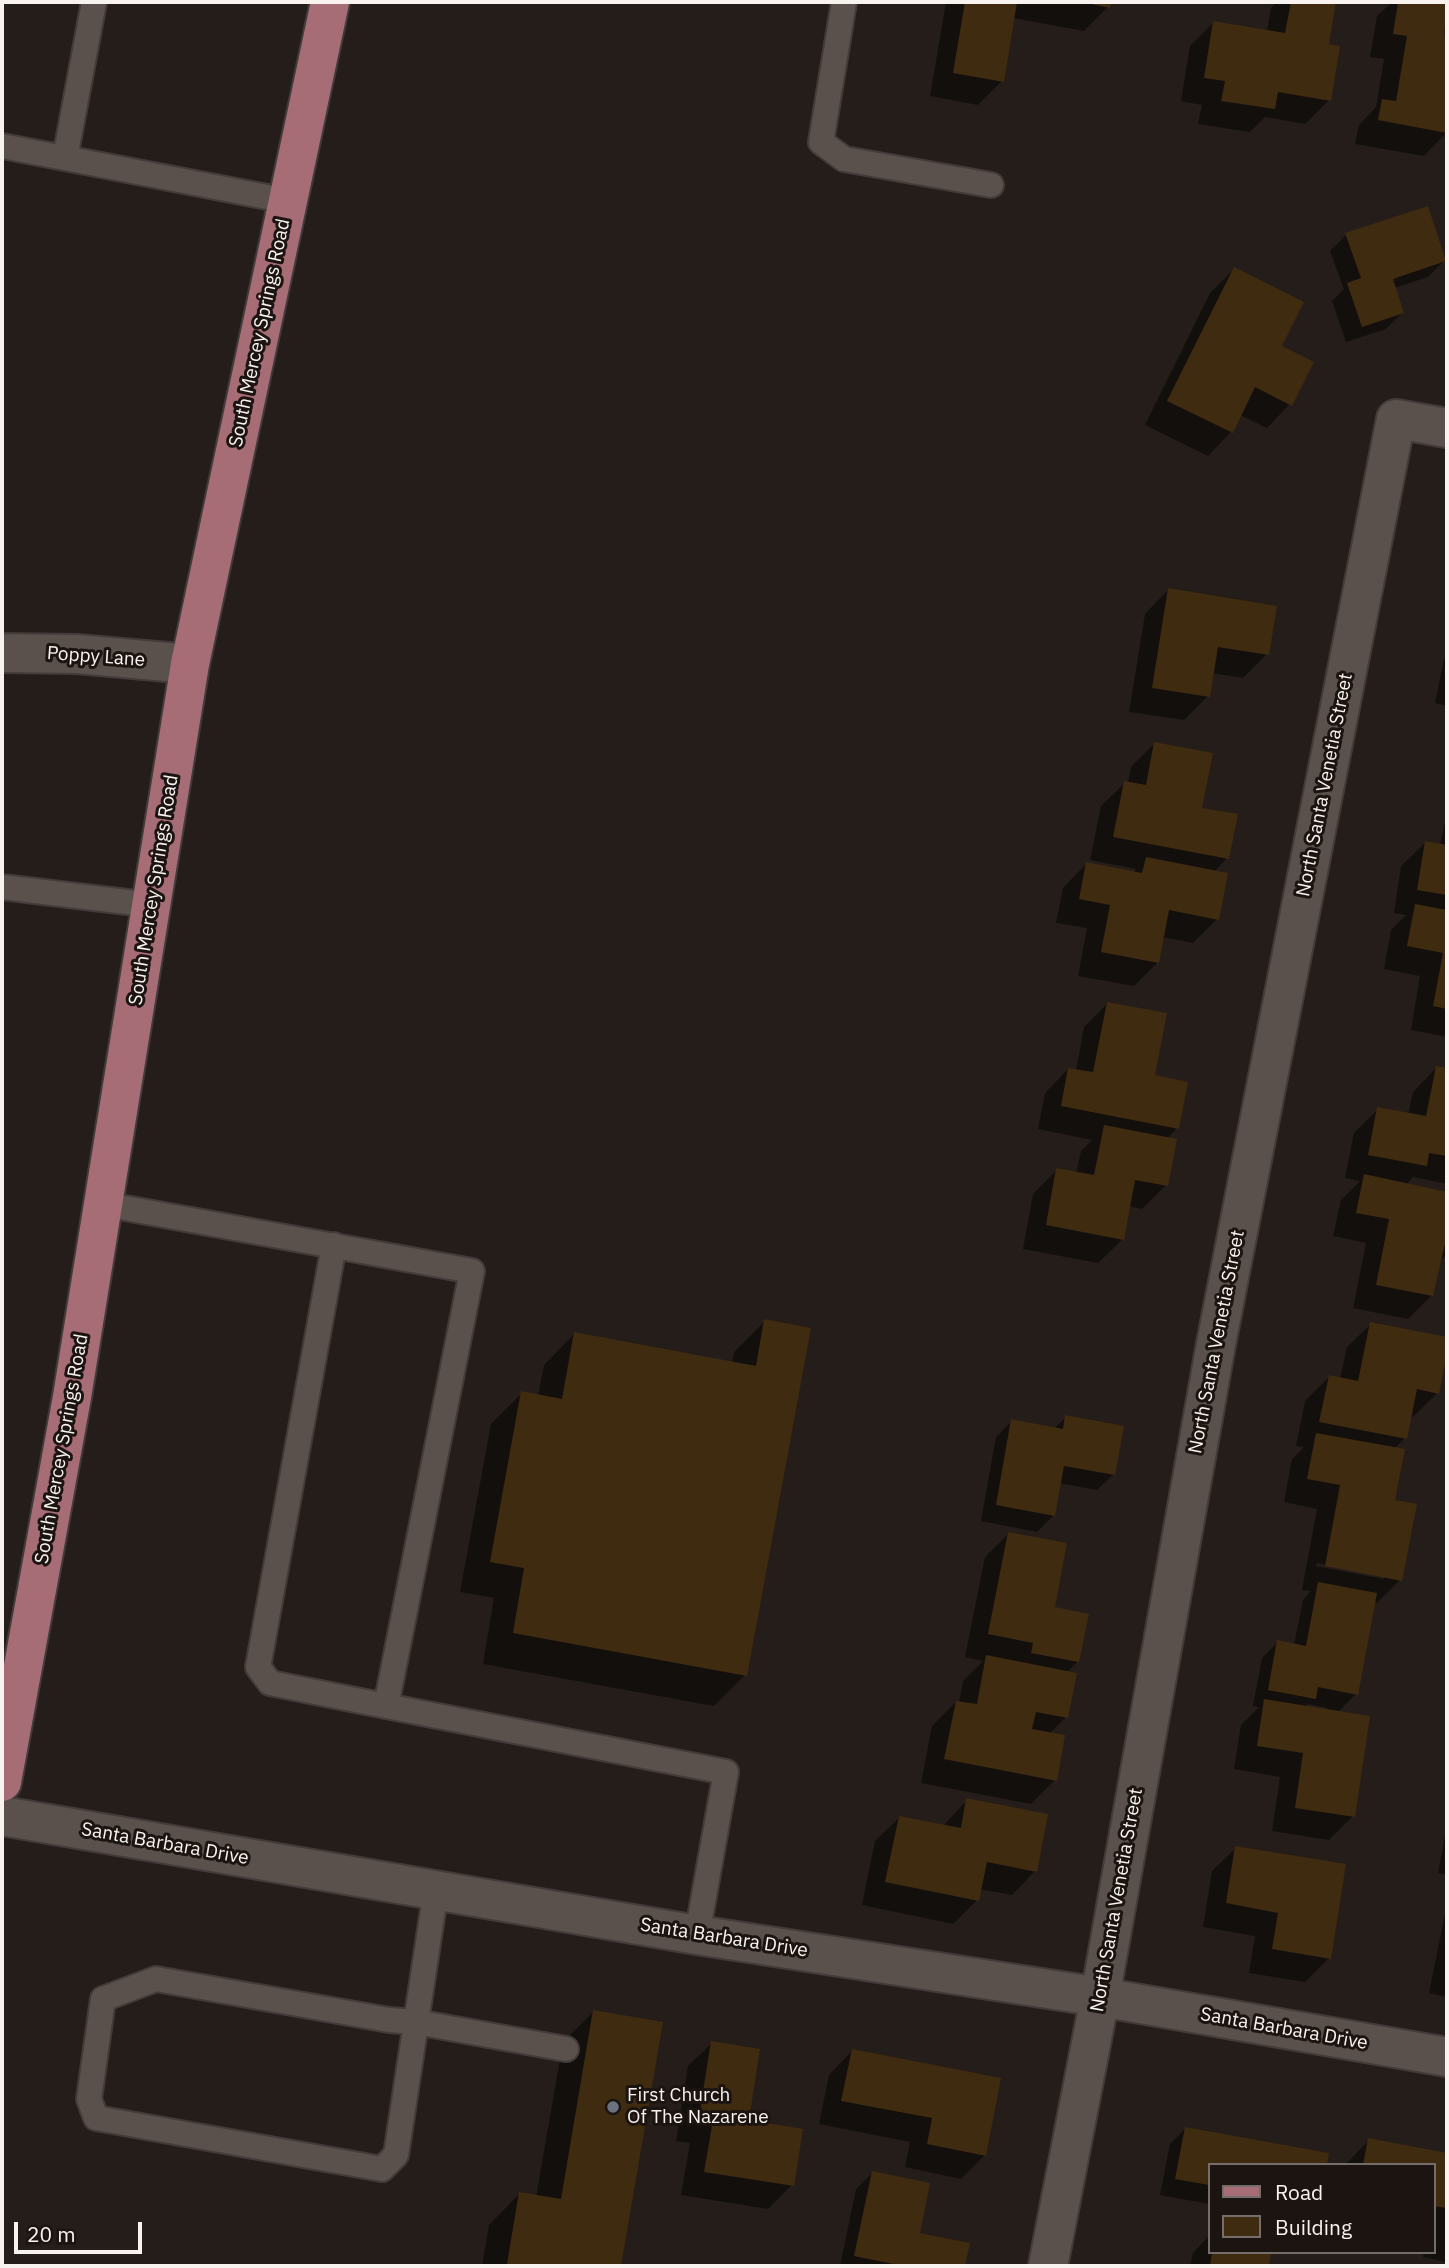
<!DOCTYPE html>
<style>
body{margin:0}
#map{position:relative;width:1449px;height:2268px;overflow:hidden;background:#251d19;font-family:"IBM Plex Sans",sans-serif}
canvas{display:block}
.frame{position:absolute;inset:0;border:4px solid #f9f3f0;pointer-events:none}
.legend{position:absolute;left:1208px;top:2163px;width:228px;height:91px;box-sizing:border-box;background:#1c1410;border:2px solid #746d6a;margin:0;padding:9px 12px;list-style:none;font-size:21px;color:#f9f3f0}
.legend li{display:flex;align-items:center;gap:14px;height:35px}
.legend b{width:35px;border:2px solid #746d6a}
.scale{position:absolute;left:14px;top:2222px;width:128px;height:32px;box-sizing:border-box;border:4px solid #f9f3f0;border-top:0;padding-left:9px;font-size:21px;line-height:24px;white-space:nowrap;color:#f9f3f0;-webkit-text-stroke:5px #1c1410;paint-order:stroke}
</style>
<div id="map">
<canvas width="1449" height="2268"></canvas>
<div class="frame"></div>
<ul class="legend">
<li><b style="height:9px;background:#a76d77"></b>Road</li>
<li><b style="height:19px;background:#3f2b10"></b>Building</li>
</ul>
<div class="scale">20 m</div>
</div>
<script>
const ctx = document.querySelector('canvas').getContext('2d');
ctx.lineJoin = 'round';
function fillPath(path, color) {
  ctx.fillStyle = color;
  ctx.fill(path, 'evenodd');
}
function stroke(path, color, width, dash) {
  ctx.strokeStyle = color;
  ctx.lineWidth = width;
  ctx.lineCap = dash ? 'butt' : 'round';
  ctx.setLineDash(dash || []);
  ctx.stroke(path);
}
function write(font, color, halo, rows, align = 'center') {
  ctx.font = font + ' "IBM Plex Sans",sans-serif';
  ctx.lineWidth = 6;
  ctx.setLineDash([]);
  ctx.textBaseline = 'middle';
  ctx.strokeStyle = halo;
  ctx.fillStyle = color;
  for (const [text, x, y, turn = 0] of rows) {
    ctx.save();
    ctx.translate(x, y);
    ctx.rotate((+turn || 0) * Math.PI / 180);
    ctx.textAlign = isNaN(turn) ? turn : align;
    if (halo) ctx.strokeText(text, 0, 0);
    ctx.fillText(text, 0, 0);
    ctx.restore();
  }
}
fillPath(new Path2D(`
 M 946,2 L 1109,2 L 1108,7 L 1084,31 L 1013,18 L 1002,81 L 978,105 L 930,96 Z
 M 1277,2 L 1335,2 L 1327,45 L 1329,100 L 1305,124 L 1265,117 L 1250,132 L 1198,124 L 1202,105 L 1181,101 L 1190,46 L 1214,22 L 1267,32 L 1271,8 Z
 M 1392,2 L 1447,2 L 1442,36 L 1447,37 L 1447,132 L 1424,156 L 1355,144 L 1359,125 L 1376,107 L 1384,59 L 1370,57 L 1377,16 Z
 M 1346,235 L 1444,261 L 1428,277 L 1394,288 L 1402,313 L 1386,329 L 1346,342 L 1332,301 L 1344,289 L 1330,251 Z
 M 1234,269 L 1279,347 L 1290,404 L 1267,428 L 1240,415 L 1231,432 L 1208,456 L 1145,425 L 1210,293 Z
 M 1168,590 L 1267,654 L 1243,678 L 1212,673 L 1208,696 L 1184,720 L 1129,712 L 1145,614 Z
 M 1447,656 L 1447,706 L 1435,703 L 1444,659 Z
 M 1154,744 L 1200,809 L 1227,858 L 1214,872 L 1217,919 L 1193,943 L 1162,937 L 1157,963 L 1134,986 L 1078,976 L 1087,928 L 1056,923 L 1063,888 L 1086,864 L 1132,873 L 1136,869 L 1090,860 L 1101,806 L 1125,783 L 1128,783 L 1131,767 Z
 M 1447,812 L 1447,1037 L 1411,1030 L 1420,976 L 1384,969 L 1391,930 L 1406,915 L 1394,913 L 1401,866 L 1425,843 L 1440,845 Z
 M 1108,1003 L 1153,1076 L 1177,1128 L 1167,1139 L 1166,1185 L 1142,1209 L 1128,1206 L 1122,1240 L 1098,1263 L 1023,1249 L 1033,1194 L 1057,1170 L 1076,1174 L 1081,1151 L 1092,1140 L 1038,1129 L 1045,1093 L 1068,1069 L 1076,1071 L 1084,1027 Z
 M 1436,1068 L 1447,1070 L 1447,1184 L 1413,1177 L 1406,1185 L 1447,1193 L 1447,1253 L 1440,1261 L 1431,1296 L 1408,1319 L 1353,1308 L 1366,1243 L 1333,1236 L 1341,1200 L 1360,1181 L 1345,1178 L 1354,1133 L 1378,1109 L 1408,1115 L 1413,1092 Z
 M 765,1321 L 745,1675 L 714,1706 L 483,1664 L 494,1598 L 460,1592 L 491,1424 L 522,1393 L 538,1396 L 544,1365 L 574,1334 L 732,1363 L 734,1352 Z
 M 1371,1324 L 1447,1339 L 1447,1345 L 1437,1393 L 1413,1417 L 1410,1416 L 1405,1438 L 1394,1449 L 1393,1501 L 1400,1580 L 1377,1603 L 1373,1603 L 1356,1694 L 1338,1712 L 1353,1816 L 1329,1840 L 1272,1831 L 1280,1777 L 1234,1769 L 1241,1725 L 1259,1707 L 1253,1706 L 1262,1658 L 1278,1642 L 1294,1645 L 1303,1600 L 1311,1591 L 1302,1590 L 1317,1509 L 1284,1502 L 1292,1459 L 1304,1447 L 1296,1446 L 1305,1401 L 1329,1377 L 1340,1379 L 1347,1347 ZM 1317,1563 L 1384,1575 L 1384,1579 L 1316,1566 ZM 1308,1704 L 1327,1708 L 1326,1711 L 1305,1707 Z
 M 1066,1417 L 1114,1474 L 1097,1490 L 1059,1483 L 1053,1516 L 1037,1532 L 981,1521 L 996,1437 L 1012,1421 L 1054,1429 Z
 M 1008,1534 L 1053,1609 L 1078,1661 L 1067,1672 L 1066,1717 L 1049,1734 L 1055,1780 L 1031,1804 L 921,1783 L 932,1726 L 956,1702 L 959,1703 L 963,1681 L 983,1661 L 965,1657 L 985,1557 Z
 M 967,1800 L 1035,1871 L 1012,1895 L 979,1889 L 977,1900 L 953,1924 L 862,1905 L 875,1841 L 899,1818 L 943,1826 Z
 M 1447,1825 L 1447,1875 L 1438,1873 Z
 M 1236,1848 L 1329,1958 L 1305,1982 L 1249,1973 L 1255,1936 L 1203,1927 L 1212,1871 Z
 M 1447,1904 L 1447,1997 L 1429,1993 Z
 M 593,2012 L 661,2023 L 620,2266 L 482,2266 L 489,2225 L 519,2194 L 536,2197 L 563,2042 Z
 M 712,2043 L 747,2121 L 792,2185 L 768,2209 L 681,2195 L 690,2143 L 676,2141 L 688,2066 Z
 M 852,2051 L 985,2155 L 961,2179 L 905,2167 L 910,2142 L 819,2124 L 829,2075 Z
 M 1186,2128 L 1209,2165 L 1209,2204 L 1160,2195 L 1170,2144 Z
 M 1369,2140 L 1447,2155 L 1447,2262 L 1423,2257 L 1424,2252 L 1433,2252 L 1433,2165 L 1345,2165 Z
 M 872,2173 L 918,2234 L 968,2244 L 964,2266 L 840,2266 L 856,2189 Z
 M 1209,2236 L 1209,2252 L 1270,2252 L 1268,2266 L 1190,2266 L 1193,2253 Z`), '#0007');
fillPath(new Path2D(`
 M 965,2 L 1017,2 L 1004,82 L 953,73 Z
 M 1082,2 L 1111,2 L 1110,8 Z
 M 1291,2 L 1336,2 L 1329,44 L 1340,46 L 1331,101 L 1278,92 L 1275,109 L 1221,101 L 1225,81 L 1204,78 L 1213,21 L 1285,33 Z
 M 1398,2 L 1447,2 L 1444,35 L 1447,35 L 1447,133 L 1378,120 L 1382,99 L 1396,101 L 1407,36 L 1393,34 Z
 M 1428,206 L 1446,261 L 1393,279 L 1404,313 L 1362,327 L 1347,283 L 1361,278 L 1345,233 Z
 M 1234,267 L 1304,302 L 1282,346 L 1314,362 L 1292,406 L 1255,387 L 1233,433 L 1167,401 Z
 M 1168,588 L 1277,606 L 1269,655 L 1218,647 L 1210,697 L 1152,688 Z
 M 1154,742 L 1213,753 L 1202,808 L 1238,814 L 1229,859 L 1113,837 L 1124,781 L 1146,785 Z
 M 1425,841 L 1447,845 L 1447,895 L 1417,890 Z
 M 1146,857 L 1228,873 L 1219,920 L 1169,910 L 1159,963 L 1101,952 L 1110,905 L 1079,899 L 1086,862 L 1142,873 Z
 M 1415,904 L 1447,910 L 1447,1009 L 1433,1006 L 1443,953 L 1407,946 Z
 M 1107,1002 L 1167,1013 L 1155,1075 L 1188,1082 L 1179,1129 L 1061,1106 L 1068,1068 L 1093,1072 Z
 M 1436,1066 L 1447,1068 L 1447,1156 L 1429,1153 L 1427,1166 L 1368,1155 L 1377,1107 L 1426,1116 Z
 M 1104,1125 L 1177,1139 L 1168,1186 L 1135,1180 L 1124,1240 L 1046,1225 L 1056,1168 L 1094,1175 Z
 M 1364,1174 L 1447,1192 L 1447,1235 L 1433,1296 L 1376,1285 L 1389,1219 L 1356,1213 Z
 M 764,1319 L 811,1328 L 747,1676 L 513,1633 L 524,1568 L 490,1562 L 521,1391 L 562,1399 L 574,1332 L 756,1366 Z
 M 1370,1322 L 1447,1337 L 1447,1353 L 1439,1394 L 1417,1389 L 1407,1439 L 1319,1422 L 1329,1375 L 1358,1381 Z
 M 1065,1415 L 1124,1426 L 1115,1475 L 1064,1466 L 1055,1516 L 996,1505 L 1011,1419 L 1063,1429 Z
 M 1316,1433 L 1405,1449 L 1395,1500 L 1417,1504 L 1402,1581 L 1325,1566 L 1340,1485 L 1307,1479 Z
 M 1008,1532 L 1067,1543 L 1055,1607 L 1089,1614 L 1079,1662 L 1031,1653 L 1033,1643 L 988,1634 Z
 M 1318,1582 L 1377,1593 L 1358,1695 L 1318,1687 L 1316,1699 L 1268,1690 L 1277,1640 L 1306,1646 Z
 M 986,1655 L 1077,1673 L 1068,1718 L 1036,1712 L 1032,1729 L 1065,1735 L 1057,1781 L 944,1759 L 956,1701 L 977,1704 Z
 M 1264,1699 L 1370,1716 L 1355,1817 L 1295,1808 L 1303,1753 L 1257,1746 Z
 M 966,1798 L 1048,1814 L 1037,1872 L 987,1862 L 979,1901 L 885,1882 L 899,1816 L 961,1828 Z
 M 1235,1846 L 1346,1864 L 1331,1959 L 1272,1949 L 1278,1913 L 1226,1903 Z
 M 593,2010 L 663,2022 L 621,2266 L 522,2266 L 507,2264 L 519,2192 L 561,2199 Z
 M 711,2041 L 760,2049 L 749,2120 L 803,2129 L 794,2186 L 704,2172 L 713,2120 L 699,2117 Z
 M 852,2049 L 1001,2078 L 986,2156 L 927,2144 L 932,2118 L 841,2101 Z
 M 1185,2127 L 1329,2153 L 1327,2165 L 1209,2165 L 1209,2185 L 1175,2179 Z
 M 1368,2138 L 1447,2153 L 1447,2208 L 1433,2206 L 1433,2165 L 1363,2165 Z
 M 872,2171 L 930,2183 L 920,2233 L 970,2243 L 965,2266 L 903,2266 L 854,2256 Z
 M 1212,2252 L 1271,2252 L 1269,2266 L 1210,2266 Z`), '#3f2b10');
const lane = new Path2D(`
 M 844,2 L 821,142 L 844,159 L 991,185
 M 2,146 L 288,201
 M 65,158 L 94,2
 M 2,887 L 152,905
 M 103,1204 L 472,1271 L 386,1706 L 726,1772 L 697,1935
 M 334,1245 L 258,1667 L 270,1683 L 386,1706
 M 436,1890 L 396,2155 L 382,2169 L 96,2118 L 89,2099 L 103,1999 L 156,1979 L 389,2020 L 416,2022 L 566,2049`);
const street = new Path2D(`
 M 2,653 L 77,654 L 190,664
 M 2,1816 L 697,1935 L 1100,1997 L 1447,2057
 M 1048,2266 L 1100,1997 L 1216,1344 L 1396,419 L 1447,428`);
const primary = new Path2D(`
 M 2,1782 L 72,1397 L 190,664 L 330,2`);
stroke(lane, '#423b39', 28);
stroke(street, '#423b39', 42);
stroke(primary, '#423b39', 42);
stroke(lane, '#5a514c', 24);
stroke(street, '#5a514c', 38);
stroke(primary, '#a76d77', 38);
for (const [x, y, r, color] of [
 [613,2107,7,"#6b7280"]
]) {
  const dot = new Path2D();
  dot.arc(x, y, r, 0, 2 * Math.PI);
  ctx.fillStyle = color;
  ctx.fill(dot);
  stroke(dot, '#1c1410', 2.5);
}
write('19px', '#f9f3f0', '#1c1410', [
 ["South Mercey Springs Road",260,333,-78],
 ["Poppy Lane",96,657,4],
 ["North Santa Venetia Street",1325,785,-79],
 ["South Mercey Springs Road",154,890,-81],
 ["North Santa Venetia Street",1217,1342,-79],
 ["South Mercey Springs Road",62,1449,-80],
 ["Santa Barbara Drive",165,1844,10],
 ["North Santa Venetia Street",1117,1900,-80],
 ["Santa Barbara Drive",724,1938,9],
 ["Santa Barbara Drive",1284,2029,10]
]);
write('19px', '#f9f3f0', '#1c1410', [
 ["First Church",627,2096],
 ["Of The Nazarene",627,2118]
], 'left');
</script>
